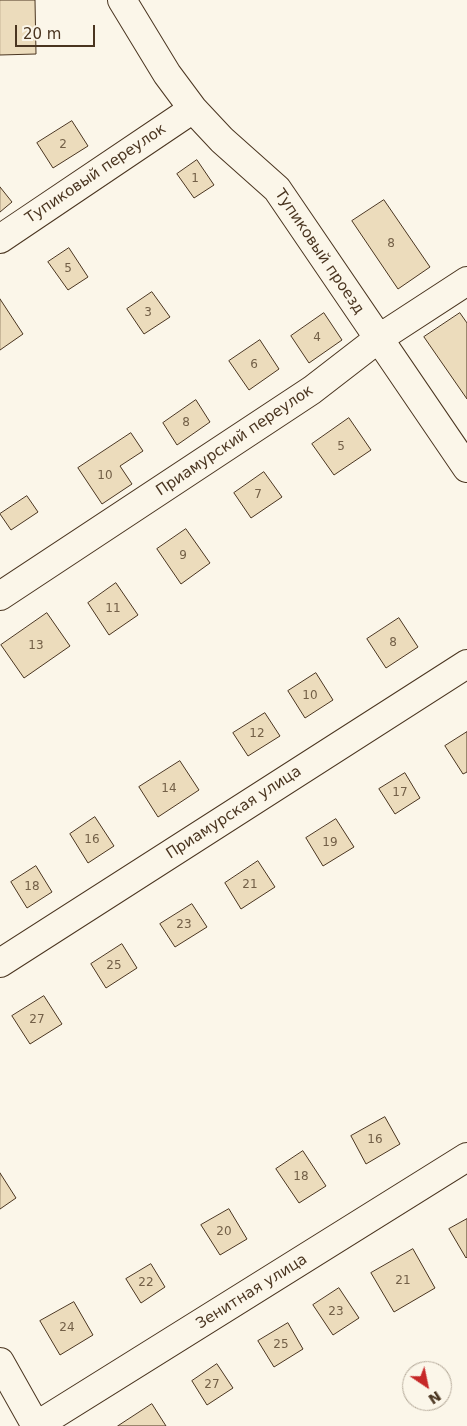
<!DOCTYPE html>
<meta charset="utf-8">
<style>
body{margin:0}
#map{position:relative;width:467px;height:1426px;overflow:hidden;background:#fbf6e9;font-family:"DejaVu Sans",sans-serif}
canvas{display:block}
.north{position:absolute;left:402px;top:1361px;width:50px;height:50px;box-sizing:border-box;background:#fbf6e9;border:1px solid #b4a999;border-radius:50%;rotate:146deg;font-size:14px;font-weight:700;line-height:20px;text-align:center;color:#4a3520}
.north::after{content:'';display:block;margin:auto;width:18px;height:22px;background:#c62828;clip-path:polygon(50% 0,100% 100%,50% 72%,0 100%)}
.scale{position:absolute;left:15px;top:25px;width:80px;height:22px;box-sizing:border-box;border:2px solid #4a3520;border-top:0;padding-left:6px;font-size:15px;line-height:18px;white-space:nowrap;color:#4a3520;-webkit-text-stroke:4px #fbf6e9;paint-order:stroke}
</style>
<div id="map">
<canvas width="467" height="1426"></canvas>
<div class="north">N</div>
<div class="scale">20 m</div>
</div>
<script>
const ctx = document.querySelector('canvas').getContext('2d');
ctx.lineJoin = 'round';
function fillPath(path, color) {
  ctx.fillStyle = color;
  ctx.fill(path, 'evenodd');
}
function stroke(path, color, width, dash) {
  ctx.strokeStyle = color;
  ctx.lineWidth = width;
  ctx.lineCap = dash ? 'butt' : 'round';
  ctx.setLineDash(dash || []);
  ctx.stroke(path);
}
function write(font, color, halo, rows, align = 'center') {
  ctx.font = font + ' "DejaVu Sans",sans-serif';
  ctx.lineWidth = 4;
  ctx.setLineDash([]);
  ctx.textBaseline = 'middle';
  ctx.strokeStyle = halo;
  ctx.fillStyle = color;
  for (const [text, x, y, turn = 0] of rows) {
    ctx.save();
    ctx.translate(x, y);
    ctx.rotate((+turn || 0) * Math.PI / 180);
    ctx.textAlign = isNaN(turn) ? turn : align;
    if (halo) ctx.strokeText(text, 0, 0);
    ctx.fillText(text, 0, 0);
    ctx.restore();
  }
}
const building = new Path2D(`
 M 0,0 L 35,0 L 36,54 L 0,55 Z
 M 72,121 L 88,146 L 53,168 L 37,143 Z
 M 197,160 L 214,185 L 194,198 L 177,174 Z
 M 0,187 L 12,202 L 0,212 Z
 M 384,200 L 430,267 L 398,289 L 352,221 Z
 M 69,248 L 88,277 L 68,290 L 48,262 Z
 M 152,292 L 170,317 L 144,334 L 127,309 Z
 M 0,299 L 23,334 L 0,350 Z
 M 324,313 L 342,340 L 309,363 L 291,336 Z
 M 460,313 L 467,323 L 467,399 L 424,337 Z
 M 260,340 L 279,369 L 249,390 L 229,361 Z
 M 196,400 L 210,422 L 177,445 L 163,423 Z
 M 349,418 L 371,450 L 334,475 L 312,444 Z
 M 131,433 L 143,451 L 120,466 L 132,484 L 102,504 L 78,468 Z
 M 264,472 L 282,497 L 251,518 L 234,493 Z
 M 27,496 L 38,512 L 11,530 L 0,514 Z
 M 186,529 L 210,563 L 181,584 L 157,549 Z
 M 116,583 L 138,615 L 109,635 L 88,603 Z
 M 47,613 L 70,646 L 24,678 L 1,645 Z
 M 399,618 L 418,647 L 386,668 L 367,639 Z
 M 316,673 L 333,700 L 305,718 L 288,691 Z
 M 265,713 L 280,736 L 248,756 L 233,733 Z
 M 467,732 L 467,772 L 463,774 L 445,746 Z
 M 180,761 L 199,790 L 158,817 L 139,787 Z
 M 405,773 L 420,798 L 395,814 L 379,789 Z
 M 95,817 L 114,846 L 88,863 L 70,834 Z
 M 336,819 L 354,847 L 323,866 L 306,838 Z
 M 258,861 L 275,887 L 241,909 L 225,883 Z
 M 36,866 L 52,892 L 27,908 L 11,882 Z
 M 192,904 L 207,927 L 175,947 L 160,924 Z
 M 122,944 L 137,968 L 106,988 L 91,964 Z
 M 44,996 L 62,1024 L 30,1044 L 12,1016 Z
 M 385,1117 L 400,1144 L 366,1164 L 351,1136 Z
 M 303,1151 L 326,1186 L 299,1203 L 276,1169 Z
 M 0,1173 L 16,1198 L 0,1209 Z
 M 229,1209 L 247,1239 L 220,1255 L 201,1225 Z
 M 467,1219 L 467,1257 L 466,1258 L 449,1229 Z
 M 413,1249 L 435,1288 L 394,1312 L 371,1273 Z
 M 151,1264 L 165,1287 L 141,1303 L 126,1279 Z
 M 339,1288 L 359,1318 L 333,1335 L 313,1305 Z
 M 74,1302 L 93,1335 L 60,1355 L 40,1321 Z
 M 288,1323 L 303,1349 L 274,1367 L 258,1341 Z
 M 217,1364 L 233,1388 L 207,1405 L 192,1381 Z
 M 152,1404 L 166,1426 L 118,1426 Z`);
fillPath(building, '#ecdcbc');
stroke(building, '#4a3520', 1);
const minor = new Path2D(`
 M 122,0 L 167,74 L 193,109 L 222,140 L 277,189 L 467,468
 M 0,239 L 193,109
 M 0,596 L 312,390 L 378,339 L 467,281
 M 0,963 L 467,664
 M 0,1362 L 36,1426
 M 36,1426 L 467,1157`);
stroke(minor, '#4a3520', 30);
stroke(minor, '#fbf6e9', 28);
write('12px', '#725f47', null, [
 ["2",63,145],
 ["1",195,179],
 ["8",391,244],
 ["5",68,269],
 ["3",148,313],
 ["4",317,338],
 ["6",254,365],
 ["8",186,423],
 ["5",341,447],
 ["10",105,476],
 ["7",258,495],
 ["9",183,556],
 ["11",113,609],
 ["8",393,643],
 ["13",36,646],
 ["10",310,696],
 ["12",257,734],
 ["14",169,789],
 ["17",400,793],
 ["16",92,840],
 ["19",330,843],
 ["21",250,885],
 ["18",32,887],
 ["23",184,925],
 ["25",114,966],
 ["27",37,1020],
 ["16",375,1140],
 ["18",301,1177],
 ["20",224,1232],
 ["21",403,1281],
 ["22",146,1283],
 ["23",336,1312],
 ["24",67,1328],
 ["25",281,1345],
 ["27",212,1385]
]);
write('15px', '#4a3520', '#fbf6e9', [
 ["Тупиковый переулок",96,174,-34],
 ["Тупиковый проезд",319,252,56],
 ["Приамурский переулок",235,441,-34],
 ["Приамурская улица",234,813,-33],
 ["Зенитная улица",252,1292,-32]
]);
</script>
